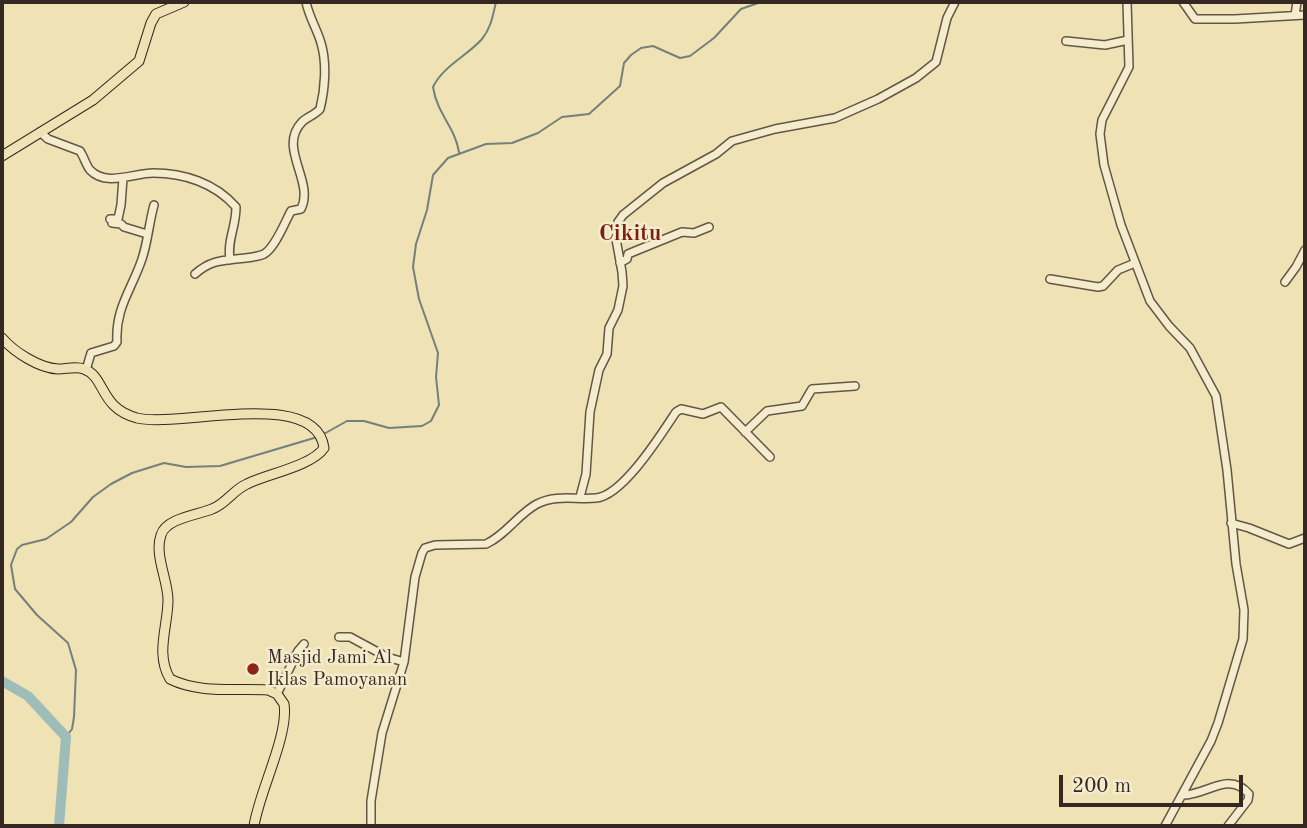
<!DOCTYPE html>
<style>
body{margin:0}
#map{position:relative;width:1307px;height:828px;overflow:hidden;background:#efe2b4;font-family:"Old Standard TT",serif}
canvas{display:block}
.frame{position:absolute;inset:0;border:4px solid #352721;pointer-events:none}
.scale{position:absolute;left:1059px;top:775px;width:184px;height:32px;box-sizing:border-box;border:4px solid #352721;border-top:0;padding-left:9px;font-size:21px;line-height:24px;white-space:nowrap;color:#352721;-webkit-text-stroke:5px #f5ecce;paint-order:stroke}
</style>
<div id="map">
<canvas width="1307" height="828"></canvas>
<div class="frame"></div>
<div class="scale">200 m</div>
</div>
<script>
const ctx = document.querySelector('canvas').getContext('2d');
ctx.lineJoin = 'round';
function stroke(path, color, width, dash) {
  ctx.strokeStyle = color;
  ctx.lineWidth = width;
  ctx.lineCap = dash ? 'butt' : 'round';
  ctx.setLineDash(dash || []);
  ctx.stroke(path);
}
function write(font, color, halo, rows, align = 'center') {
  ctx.font = font + ' "Old Standard TT",serif';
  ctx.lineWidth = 5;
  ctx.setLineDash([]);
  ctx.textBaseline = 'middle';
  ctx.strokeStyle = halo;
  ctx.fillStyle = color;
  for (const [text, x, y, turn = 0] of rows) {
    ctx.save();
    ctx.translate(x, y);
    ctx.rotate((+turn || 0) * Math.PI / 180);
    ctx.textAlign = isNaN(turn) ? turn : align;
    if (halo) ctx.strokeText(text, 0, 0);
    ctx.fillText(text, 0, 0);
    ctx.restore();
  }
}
stroke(new Path2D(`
 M 786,2 L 789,2
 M 459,152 C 455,127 437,114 433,87 C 443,66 467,56 482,39 C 491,28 493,15 496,2
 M 322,435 L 347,421 L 364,421 L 389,428 L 422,426 L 431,421 L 439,405 L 436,377 L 438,353 L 419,299 L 413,267 L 416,244 L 427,210 L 433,175 L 448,158 L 486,144 L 512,143 L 538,133 L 562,117 L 589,114 L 620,86 L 624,63 L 631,55 L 641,48 L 653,46 L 680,58 L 690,56 L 714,38 L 741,9 L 761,2
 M 66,737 L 72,729 L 74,717 L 76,670 L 68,643 L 37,615 L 15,589 L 11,565 L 17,549 L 22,545 L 46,539 L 71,522 L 93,497 L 111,484 L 132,473 L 164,463 L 186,467 L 220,466 L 314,438`), '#74807c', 2);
stroke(new Path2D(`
 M 2,681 L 28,696 L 66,737 L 59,826`), '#9ebcb8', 10);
const minor = new Path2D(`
 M 1127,2 L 1129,67 L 1102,120 L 1100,134 L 1104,165 L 1121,225 L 1150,301 L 1169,326 L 1190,348 L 1216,396 L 1227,470 L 1236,564 L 1244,610 L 1243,639 L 1218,723 L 1211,741 L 1165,826
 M 1183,2 L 1195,19 L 1235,19 L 1305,15
 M 1295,15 L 1297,2
 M 1066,41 L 1105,45 L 1128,40
 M 40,132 L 48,139 L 80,151 C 84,157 86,165 90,170 C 106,187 134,173 153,173 C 184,173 215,183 236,207 C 236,228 227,239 230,260
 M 110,219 L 118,219 L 121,205 L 123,178
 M 112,223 L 121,224 L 124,227 L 147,234
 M 620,263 L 627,259 L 628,254 L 682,232 L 694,233 L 709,227
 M 195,274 C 214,257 229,261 253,257 C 257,256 260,256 264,254 C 275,248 285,222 291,211 L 301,209 C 315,181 277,148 302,122 C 307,117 315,115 320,109 C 325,89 327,63 321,43 C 317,29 309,17 306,2
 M 1050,279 L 1098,287 L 1103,286 L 1118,270 L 1135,263
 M 1285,282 L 1296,267 L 1305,250
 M 86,370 L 91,353 L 114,346 L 117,342 C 115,308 132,289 142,259 C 148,241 149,223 154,205
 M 745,432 L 767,411 L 802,406 L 812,389 L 855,386
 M 580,497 L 586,474 L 590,412 L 599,370 L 607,354 L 609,328 L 618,310 L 623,286 L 622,272 L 616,239 L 618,222 L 623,215 L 663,183 L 716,154 L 732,141 L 775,129 L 835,118 L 878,99 L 916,78 L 936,62 L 947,18 L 955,2
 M 1231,523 L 1249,528 L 1289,544 L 1305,538
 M 339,637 L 350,637 L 387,657 L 404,662
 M 277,694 L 298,651 L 304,644
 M 1182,795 C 1206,796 1228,770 1249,794 L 1248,800 L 1228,826
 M 371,826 L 371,801 L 382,733 L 404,662 L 415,577 L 422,553 L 425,548 L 435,545 L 486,544 C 506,535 518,514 537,504 C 556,494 576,500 596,498 C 623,496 662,433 676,412 L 681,409 L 703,414 L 721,407 L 770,457`);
const major = new Path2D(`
 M 2,156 L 93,100 L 139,61 L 151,23 L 156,14 L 184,2
 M 2,338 C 14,352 39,368 58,369 C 66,369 76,366 84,369 C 106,377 99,408 137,418 C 180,428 316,387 324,448 C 312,466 267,474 247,484 C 233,490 226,504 212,509 C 198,515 166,518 161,535 C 154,555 168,580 168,600 C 168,626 155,654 170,679 C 200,694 236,688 268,690 L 277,694 L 284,704 C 289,735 259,792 254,826`);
stroke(minor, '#645646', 10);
stroke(major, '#352721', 11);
stroke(minor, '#f5ecce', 7);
stroke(major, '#efe2b4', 9);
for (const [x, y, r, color] of [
 [253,669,7,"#8f2418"]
]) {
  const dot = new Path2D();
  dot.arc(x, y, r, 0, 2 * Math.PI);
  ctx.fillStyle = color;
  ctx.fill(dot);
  stroke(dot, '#f5ecce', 2.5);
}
write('19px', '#352721', '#f5ecce', [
 ["Masjid Jami Al",267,658],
 ["Iklas Pamoyanan",267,680]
], 'left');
write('bold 23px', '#7a1f14', '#f5ecce', [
 ["Cikitu",630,234]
]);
</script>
